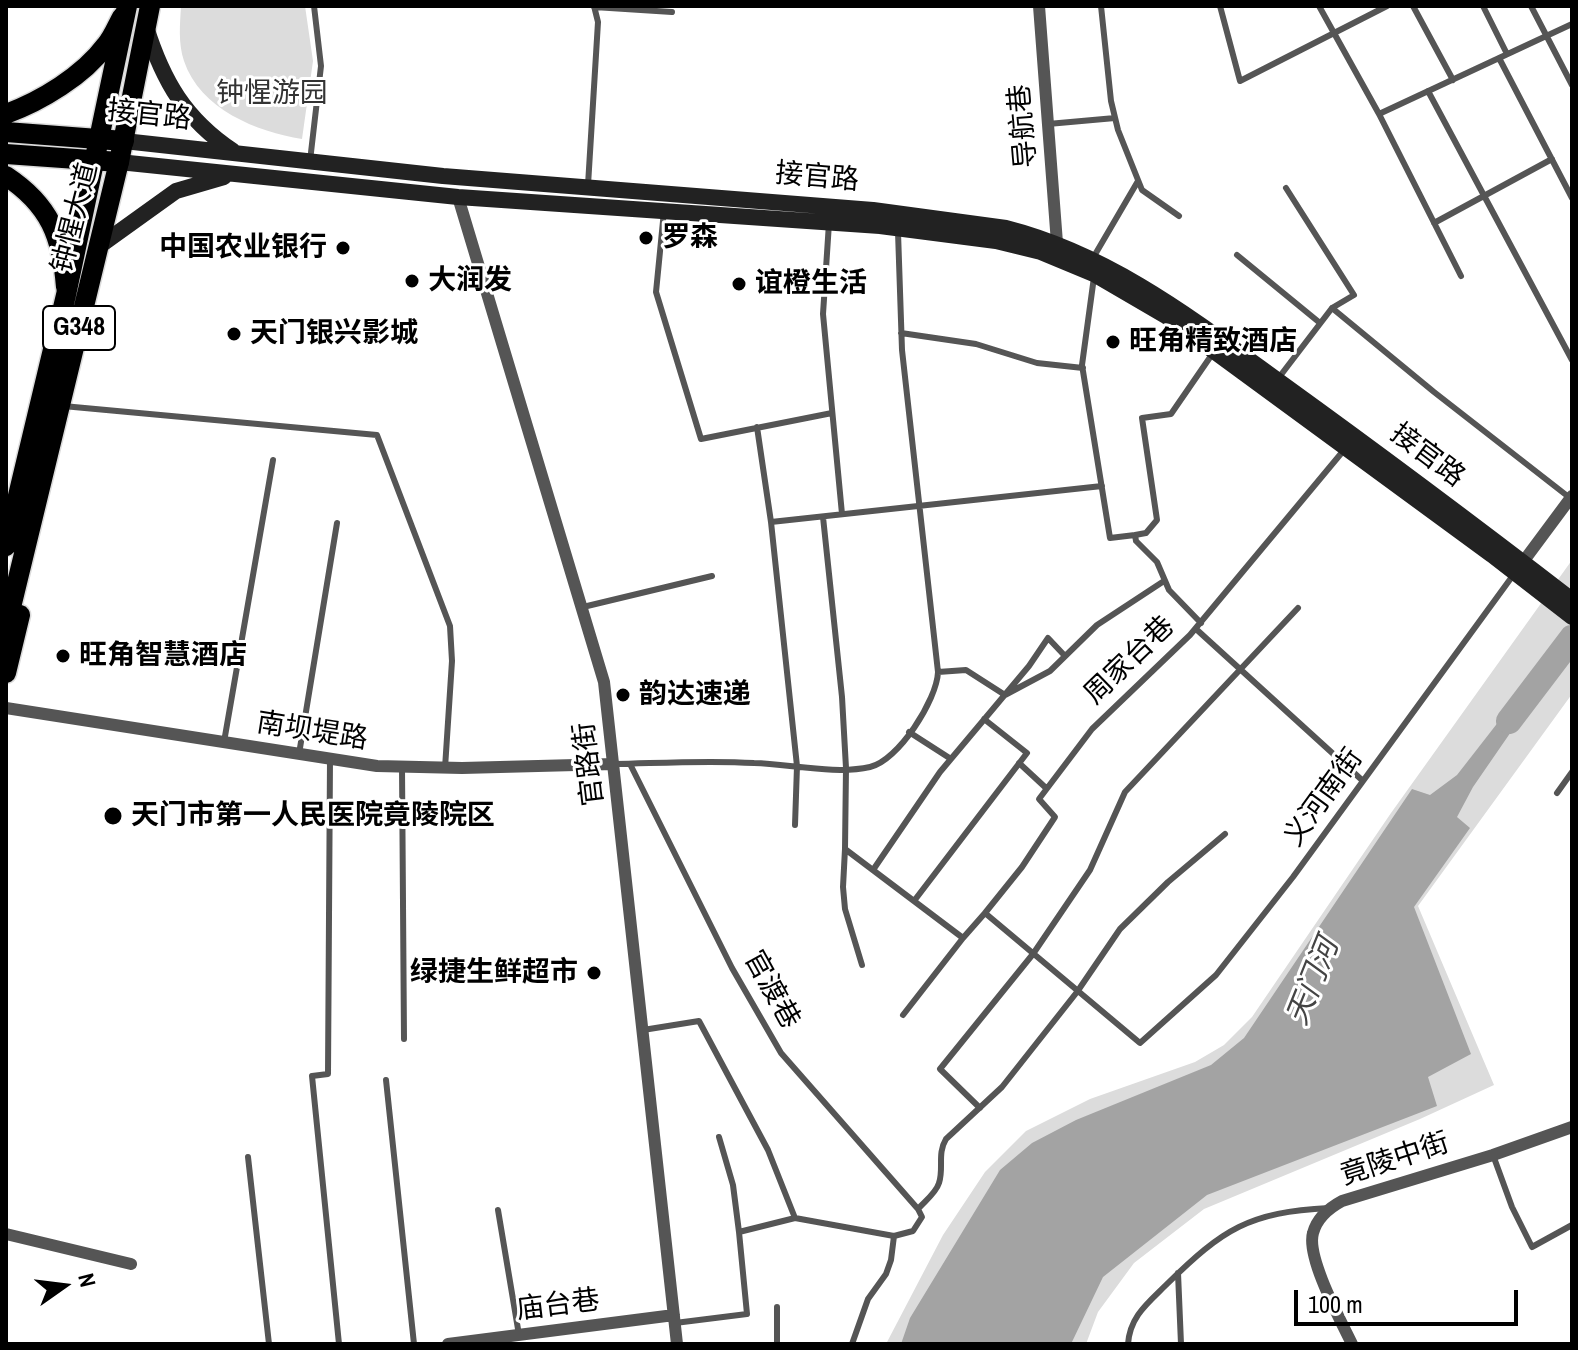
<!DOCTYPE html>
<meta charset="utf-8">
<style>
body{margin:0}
#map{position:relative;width:1578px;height:1350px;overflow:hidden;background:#fff;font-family:"Archivo Narrow",sans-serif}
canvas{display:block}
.frame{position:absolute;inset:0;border:8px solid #000;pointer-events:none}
.north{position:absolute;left:24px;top:1246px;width:80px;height:80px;-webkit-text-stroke:6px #fff;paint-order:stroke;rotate:76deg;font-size:22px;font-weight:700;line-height:32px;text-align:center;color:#000}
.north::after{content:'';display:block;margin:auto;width:28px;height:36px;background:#000;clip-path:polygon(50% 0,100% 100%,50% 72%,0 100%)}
.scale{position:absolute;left:1294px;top:1290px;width:224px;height:36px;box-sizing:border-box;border:4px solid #000;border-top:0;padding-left:10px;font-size:24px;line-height:28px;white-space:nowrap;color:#000;-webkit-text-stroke:6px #fff;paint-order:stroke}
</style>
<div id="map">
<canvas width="1578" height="1350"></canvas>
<div class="frame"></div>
<div class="north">N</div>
<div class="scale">100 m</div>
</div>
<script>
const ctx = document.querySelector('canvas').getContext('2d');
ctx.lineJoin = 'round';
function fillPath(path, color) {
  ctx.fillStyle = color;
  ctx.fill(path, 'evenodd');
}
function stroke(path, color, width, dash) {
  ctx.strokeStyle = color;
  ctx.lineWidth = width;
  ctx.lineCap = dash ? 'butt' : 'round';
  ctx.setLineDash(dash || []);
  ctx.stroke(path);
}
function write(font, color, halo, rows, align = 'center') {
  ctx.font = font + ' "Archivo Narrow","Noto Sans SC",sans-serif';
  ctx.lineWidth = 6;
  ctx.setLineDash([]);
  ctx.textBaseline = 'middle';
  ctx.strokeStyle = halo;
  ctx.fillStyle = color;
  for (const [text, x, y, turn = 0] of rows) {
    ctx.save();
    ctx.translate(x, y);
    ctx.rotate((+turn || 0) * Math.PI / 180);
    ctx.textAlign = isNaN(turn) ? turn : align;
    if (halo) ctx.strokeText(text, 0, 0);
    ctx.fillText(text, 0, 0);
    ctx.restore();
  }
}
fillPath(new Path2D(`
 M 181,6 L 305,6 L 313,61 L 302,139 C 257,132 200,109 184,61 C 178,43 180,24 181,6 Z
 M 1572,560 L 1572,694 L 1418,906 L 1494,1085 L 1420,1119 L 1204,1209 L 1134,1263 L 1098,1312 L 1086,1344 L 886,1344 L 943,1235 L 985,1172 L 1026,1131 L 1090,1099 L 1195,1062 L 1224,1045 L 1252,1017 L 1391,813 Z`), '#dcdcdc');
fillPath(new Path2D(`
 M 1524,689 L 1535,697 L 1473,787 L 1457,817 L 1470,828 L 1414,907 L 1471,1054 L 1428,1077 L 1437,1106 L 1207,1195 L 1103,1277 L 1071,1344 L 901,1344 L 910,1318 L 1000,1170 L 1032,1143 L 1076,1120 L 1211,1065 L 1244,1038 L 1412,789 L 1430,795 L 1457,775 Z`), '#a3a3a3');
stroke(new Path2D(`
 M 1509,721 L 1572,638`), '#a3a3a3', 26);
const primary = new Path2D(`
 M 6,114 C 41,101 83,76 106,45 C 113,37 117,26 122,17
 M 6,132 L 124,141
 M 6,154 L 119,162
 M 6,176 C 50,205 62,237 66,287`);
const trunk = new Path2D(`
 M 6,546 L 66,295 L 127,6
 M 6,628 L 119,162 L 150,6
 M 6,673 L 20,615`);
stroke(primary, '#dbdbdb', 23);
stroke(trunk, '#dbdbdb', 23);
stroke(new Path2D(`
 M 1101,6 L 1111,101 L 1118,130 L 1142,190 L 1179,216
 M 1220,6 L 1240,81 L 1387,6
 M 1319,6 L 1379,114 L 1572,24
 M 1413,6 L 1453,80
 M 1483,6 L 1507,54
 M 1531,6 L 1572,85
 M 594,7 L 672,12
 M 1499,58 L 1572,198
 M 1428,91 L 1572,360
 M 1379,114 L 1461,276
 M 1048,124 L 1115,118
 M 310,161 L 321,66 L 314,6
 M 588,185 L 598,22 L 594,6
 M 1286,188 L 1354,295 L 1332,308
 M 664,211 L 656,292 L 701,439 L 832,413
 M 829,223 L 823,314 L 842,514
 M 1434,223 L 1552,159
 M 1237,255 L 1320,323
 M 1093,258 L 1138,181
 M 1094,277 L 1082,365 L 1110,538 L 1135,535 L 1136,541 L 1157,562 L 1169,590 L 1201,623
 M 901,333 L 976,344 L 1037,363 L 1083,368
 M 1277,380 L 1332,308 L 1434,392 L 1570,498
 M 63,406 L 377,435 L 450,626 L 452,661 L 445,768
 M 757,427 L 771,522 L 797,766 L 795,825
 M 823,517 L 842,697 L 846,768 L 845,849 L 963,938 L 985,913 L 1140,1043 L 1216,975 L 1293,877 L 1514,574
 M 771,522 L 1102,486
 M 1135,535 L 1146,533 L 1157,520 L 1142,418 L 1171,414 L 1213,353
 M 583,607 L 712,576
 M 1196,629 L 1363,781
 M 938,672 L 966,670 L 1005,695 L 1050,671 L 1097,625 L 1164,581
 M 909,732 L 951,759
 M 224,742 L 273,460
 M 299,754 L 337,523
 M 330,759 L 328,1074 L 312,1076 L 339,1344
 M 1019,763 L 1046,788
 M 614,764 C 661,763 708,760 754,763 C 790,764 835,775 870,767 C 898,761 937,700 938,672 L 902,350 L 898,232
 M 630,764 L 732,968 L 781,1053 L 918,1209
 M 402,767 L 404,1039
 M 1557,793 L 1572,772
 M 845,849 L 843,887 L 845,909 L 862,965
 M 873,870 L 940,772 L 1029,666 L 1048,638 L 1065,656
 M 914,901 L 1027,753 L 984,719
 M 985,913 L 1022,867 L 1055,817 L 1039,799 L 1092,729 L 1190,635 L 1344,450
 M 903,1015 L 963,938
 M 643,1030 L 699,1021 L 768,1150 L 795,1218
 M 386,1080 L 414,1344
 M 980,1108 L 940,1069 L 1033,954 L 1090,870 L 1125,792 L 1298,608
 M 719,1137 L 733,1185 L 739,1232
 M 1493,1155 L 1512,1207 L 1532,1247 L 1572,1225
 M 248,1157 L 269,1344
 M 498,1210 L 519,1335
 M 1178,1273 L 1181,1344
 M 777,1307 L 777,1344
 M 675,1323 L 747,1314 L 739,1232 L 795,1218 L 894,1236 L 913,1231 L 922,1217 L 918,1209 C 925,1201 936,1193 939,1183 C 944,1168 937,1154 946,1139 L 1002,1087 L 1077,992 L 1120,929 L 1168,882 L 1225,834
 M 852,1344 L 868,1299 L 886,1274 L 891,1260 L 894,1236
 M 1128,1344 C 1130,1316 1148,1303 1167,1284 C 1223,1229 1249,1212 1329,1208`), '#555', 6);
stroke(new Path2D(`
 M 1039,6 L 1057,243
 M 458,197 L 604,682 L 677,1344
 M 1523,562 L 1572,496
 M 6,708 L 377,766 L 462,768 L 614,764
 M 6,1234 L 131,1264
 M 448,1344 L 674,1315
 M 1352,1344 C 1341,1321 1306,1257 1313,1233 C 1317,1218 1329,1208 1342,1201 L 1493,1155 L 1572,1127`), '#555', 12);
stroke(new Path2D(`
 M 146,27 C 163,81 185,119 233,151
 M 124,141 L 443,176 L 873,210 L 1006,228 C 1112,255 1197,322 1284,385 C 1381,455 1477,527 1572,600
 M 119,162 L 458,197 L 880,226 L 996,241 L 1041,252 L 1094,274 L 1166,316 L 1492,555 L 1572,617
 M 98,247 L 176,191 L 224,177`), '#222', 16);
stroke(primary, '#000', 20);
stroke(trunk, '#000', 20);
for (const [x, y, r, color] of [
 [646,238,8,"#000"],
 [343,248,8,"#000"],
 [412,281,8,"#000"],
 [739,284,8,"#000"],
 [234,334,8,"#000"],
 [1113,342,8,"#000"],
 [63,656,8,"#000"],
 [623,695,8,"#000"],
 [113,816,10,"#000"],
 [594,973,8,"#000"]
]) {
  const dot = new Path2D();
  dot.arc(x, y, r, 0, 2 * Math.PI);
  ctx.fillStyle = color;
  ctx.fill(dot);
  stroke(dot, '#fff', 3);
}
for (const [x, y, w] of [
 [79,328,72]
]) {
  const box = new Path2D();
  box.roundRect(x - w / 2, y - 22, w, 44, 6);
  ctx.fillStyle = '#fff';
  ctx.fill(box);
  stroke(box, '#000', 2);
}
write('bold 26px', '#000', null, [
 ["G348",79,328]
]);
write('28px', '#333', '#fff', [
 ["钟惺游园",272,94]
]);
write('28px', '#000', '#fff', [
 ["接官路",149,116,6],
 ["导航巷",1024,126,-95],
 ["接官路",817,178,5],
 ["钟惺大道",76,218,-76],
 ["接官路",1427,456,37],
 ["周家台巷",1130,661,-44],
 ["南坝堤路",312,732,9],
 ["官路街",590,764,-97],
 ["义河南街",1324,798,-54],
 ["官渡巷",771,990,61],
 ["竟陵中街",1395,1160,-18],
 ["庙台巷",558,1306,-7]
]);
write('bold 28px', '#000', '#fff', [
 ["罗森",662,238],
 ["中国农业银行",327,248,"right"],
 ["大润发",428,281],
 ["谊橙生活",755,284],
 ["天门银兴影城",250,334],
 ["旺角精致酒店",1129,342],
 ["旺角智慧酒店",79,656],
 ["韵达速递",639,695],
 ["天门市第一人民医院竟陵院区",131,816],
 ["绿捷生鲜超市",578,973,"right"]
], 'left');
write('italic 30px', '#444', '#fff', [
 ["天门河",1314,982,-68]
]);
</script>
